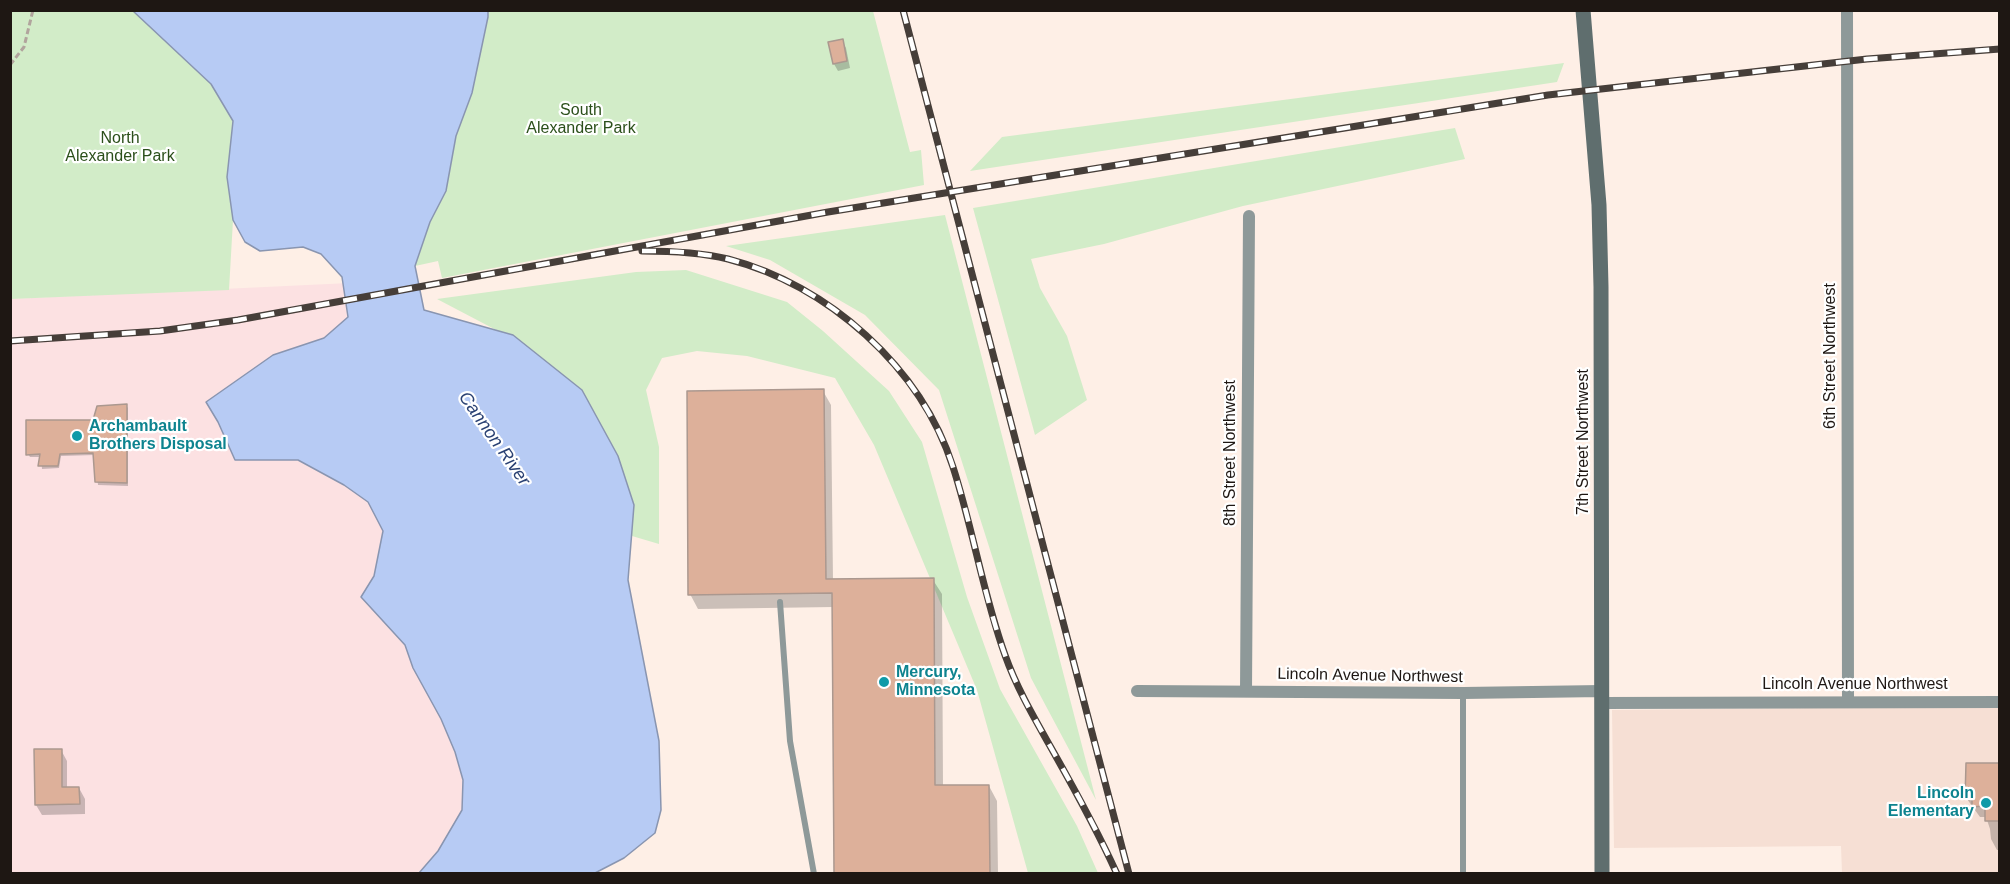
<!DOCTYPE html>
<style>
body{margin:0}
#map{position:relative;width:2010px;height:884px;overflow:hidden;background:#feefe6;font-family:Arial,sans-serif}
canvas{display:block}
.frame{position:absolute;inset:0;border:12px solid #1e1713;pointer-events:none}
</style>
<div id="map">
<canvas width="2010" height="884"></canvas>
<div class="frame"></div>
</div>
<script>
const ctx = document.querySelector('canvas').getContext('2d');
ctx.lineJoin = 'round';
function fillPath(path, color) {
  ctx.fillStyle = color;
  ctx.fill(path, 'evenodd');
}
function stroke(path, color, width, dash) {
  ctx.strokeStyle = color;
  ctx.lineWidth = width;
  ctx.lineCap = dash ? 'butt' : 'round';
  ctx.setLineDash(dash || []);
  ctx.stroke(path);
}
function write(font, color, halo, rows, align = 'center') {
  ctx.font = font + ' Arial,sans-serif';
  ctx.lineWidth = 4.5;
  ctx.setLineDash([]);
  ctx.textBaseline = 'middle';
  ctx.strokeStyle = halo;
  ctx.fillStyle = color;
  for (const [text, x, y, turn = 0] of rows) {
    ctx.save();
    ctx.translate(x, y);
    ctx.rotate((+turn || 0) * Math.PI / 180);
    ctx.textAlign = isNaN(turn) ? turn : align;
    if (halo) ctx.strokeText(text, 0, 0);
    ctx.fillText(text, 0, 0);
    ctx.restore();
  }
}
fillPath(new Path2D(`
 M 371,282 L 526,696 L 463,873 L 11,873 L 10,299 Z`), '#fce1e2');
fillPath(new Path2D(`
 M 1999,706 L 1999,873 L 1842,873 L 1841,846 L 1614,848 L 1612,710 Z`), '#f6dfd4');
fillPath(new Path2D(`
 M 10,11 L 133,11 L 211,84 L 233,121 L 227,177 L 233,220 L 229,290 L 11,299 Z
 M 488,11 L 873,11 L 910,152 L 921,150 L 924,185 L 442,278 L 438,261 L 415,266 L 430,222 L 446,191 L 456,136 L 472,93 L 488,17 Z
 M 1564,63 L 1557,82 L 970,171 L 1002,137 Z
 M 1455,128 L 1465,159 L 1243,206 L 1104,244 L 1031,259 L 1040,288 L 1067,336 L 1087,400 L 1035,435 L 973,208 Z
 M 945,215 L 1096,800 L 1031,678 L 939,390 L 865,315 L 770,260 L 726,246 Z
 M 686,270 L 787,302 L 823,331 L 889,391 L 922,442 L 967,597 L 1000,689 L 1077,826 L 1098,873 L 1028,873 L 977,690 L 874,445 L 835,378 L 747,356 L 697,351 L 662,358 L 646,390 L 659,447 L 659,544 L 632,536 L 618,456 L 582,390 L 498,331 L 437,299 L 636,272 Z`), '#d2ecc8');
const water = new Path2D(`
 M 133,11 L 488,11 L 488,17 L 472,93 L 456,136 L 446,191 L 430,222 L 415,266 L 424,310 L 513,335 L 582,390 L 618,456 L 634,505 L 628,580 L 659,741 L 661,810 L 655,833 L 624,858 L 595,873 L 419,873 L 438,851 L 462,810 L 463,780 L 455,752 L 441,719 L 413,668 L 405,645 L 361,597 L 374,576 L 383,531 L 368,502 L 344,485 L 298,460 L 235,460 L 218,422 L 206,402 L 273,355 L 324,338 L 348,317 L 342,277 L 321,254 L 303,247 L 260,251 L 245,242 L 233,220 L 227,177 L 233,121 L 211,84 Z`);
fillPath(water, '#b7cbf4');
stroke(water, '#8995b0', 1.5);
fillPath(new Path2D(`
 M 842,41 L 846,48 L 850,68 L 838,71 L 834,64 L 829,44 Z
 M 823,391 L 831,405 L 833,581 L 933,580 L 942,594 L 943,787 L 989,786 L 997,801 L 998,874 L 836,874 L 834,607 L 698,609 L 690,594 Z
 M 126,406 L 128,408 L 128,486 L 98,485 L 95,455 L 61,456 L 59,468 L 42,469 L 41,457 L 30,457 L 28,454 Z
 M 61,750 L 67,761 L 67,788 L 79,788 L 85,799 L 85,814 L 42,815 L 36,805 Z
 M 2000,764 L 2000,850 L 1997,850 L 1991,839 L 1990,829 L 1986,817 L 1980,817 L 1967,799 Z
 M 68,873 L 99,873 L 99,874 L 68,874 Z`), '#0003');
const building = new Path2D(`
 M 843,39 L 847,61 L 833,64 L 828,42 Z
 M 824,389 L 826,579 L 934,578 L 935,785 L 989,785 L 990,873 L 834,873 L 832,593 L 688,595 L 687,391 Z
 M 127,404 L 127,483 L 95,482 L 93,453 L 60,454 L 58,466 L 38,466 L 40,454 L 26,455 L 26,420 L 93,420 L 97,406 Z
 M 34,749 L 62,749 L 62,787 L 79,787 L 80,804 L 35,805 Z
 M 1966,763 L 2000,763 L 2000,821 L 1985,821 L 1985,806 L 1972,807 L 1972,799 L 1965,799 Z`);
fillPath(building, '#ddb09a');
stroke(building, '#ab988f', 1.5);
stroke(new Path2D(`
 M 10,65 L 24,47 L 33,10`), '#b1a49d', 3, [6, 3]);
stroke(new Path2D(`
 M 780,602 L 790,741 L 814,874
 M 1463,693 L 1463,874`), '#8e9999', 6);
stroke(new Path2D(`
 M 1847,10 L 1848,701
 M 1137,691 L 1463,693 L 1602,691
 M 1246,691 L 1249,216
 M 1602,703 L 2000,702`), '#8e9999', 12);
stroke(new Path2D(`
 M 1583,10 L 1599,205 L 1601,287 L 1602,874`), '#5f6e6e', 15);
const rail = new Path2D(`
 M 903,10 L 1129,874
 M 642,251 C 671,251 699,252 728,259 C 828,285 921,367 953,467 C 973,529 983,594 1005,655 C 1017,689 1036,721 1054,753 C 1076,792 1098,832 1117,874
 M 10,341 L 160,331 L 238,320 L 828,212 L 1548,95 L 1867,59 L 2000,49`);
stroke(rail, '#463e39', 7);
stroke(rail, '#fff', 4.5, [14]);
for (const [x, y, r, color] of [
 [77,436,6,"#0f9aa8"],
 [884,682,6,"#0f9aa8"],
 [1986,803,6,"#0f9aa8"]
]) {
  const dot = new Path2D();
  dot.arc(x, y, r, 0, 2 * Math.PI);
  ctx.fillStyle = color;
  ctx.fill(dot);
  stroke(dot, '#fff', 2);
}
write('16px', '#2b4f1a', '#fff', [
 ["South",581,111],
 ["Alexander Park",581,129],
 ["North",120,139],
 ["Alexander Park",120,157]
]);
write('16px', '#1e1713', '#fff', [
 ["6th Street Northwest",1831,356,-90],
 ["7th Street Northwest",1584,442,-90],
 ["8th Street Northwest",1231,453,-90],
 ["Lincoln Avenue Northwest",1370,676,1],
 ["Lincoln Avenue Northwest",1855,685]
]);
write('bold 16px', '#0d838f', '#fff', [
 ["Archambault",89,427],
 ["Brothers Disposal",89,445],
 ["Mercury,",896,673],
 ["Minnesota",896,691],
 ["Lincoln",1974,794,"right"],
 ["Elementary",1974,812,"right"]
], 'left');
write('italic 18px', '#2a4173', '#fff', [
 ["Cannon River",494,439,55]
]);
</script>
